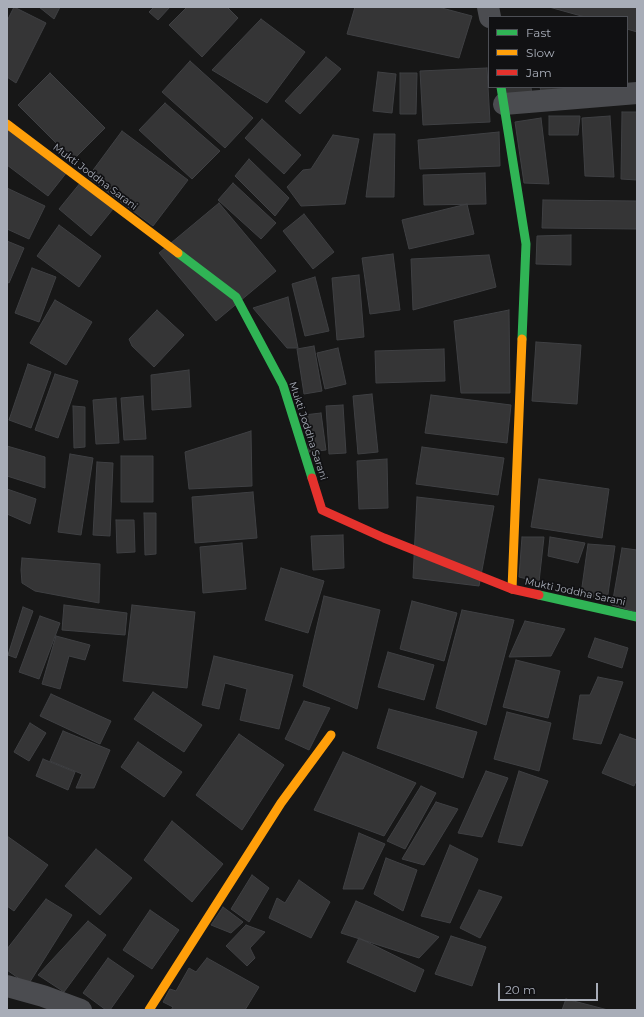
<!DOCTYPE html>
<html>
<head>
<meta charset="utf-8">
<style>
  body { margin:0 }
  #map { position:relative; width:644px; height:1017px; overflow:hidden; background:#171717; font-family:Montserrat,sans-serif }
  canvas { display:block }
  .frame { position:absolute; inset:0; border:8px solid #a8adb8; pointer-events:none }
  .legend { position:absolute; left:488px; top:16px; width:140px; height:72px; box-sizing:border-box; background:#111113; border:1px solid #4d4f55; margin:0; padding:5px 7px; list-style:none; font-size:12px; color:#a8adb8 }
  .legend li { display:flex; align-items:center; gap:8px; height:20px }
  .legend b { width:20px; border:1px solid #4d4f55 }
  .scale { position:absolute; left:498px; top:983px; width:100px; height:18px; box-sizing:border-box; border:2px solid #a8adb8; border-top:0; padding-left:5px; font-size:12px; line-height:14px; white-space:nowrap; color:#a8adb8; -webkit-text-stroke:3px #111113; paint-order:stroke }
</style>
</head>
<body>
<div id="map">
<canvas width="644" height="1017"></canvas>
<div class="frame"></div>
<ul class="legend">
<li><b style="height:5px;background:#30b455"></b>Fast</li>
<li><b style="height:5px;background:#ff9f0a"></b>Slow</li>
<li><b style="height:5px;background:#e5322d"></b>Jam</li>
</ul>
<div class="scale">20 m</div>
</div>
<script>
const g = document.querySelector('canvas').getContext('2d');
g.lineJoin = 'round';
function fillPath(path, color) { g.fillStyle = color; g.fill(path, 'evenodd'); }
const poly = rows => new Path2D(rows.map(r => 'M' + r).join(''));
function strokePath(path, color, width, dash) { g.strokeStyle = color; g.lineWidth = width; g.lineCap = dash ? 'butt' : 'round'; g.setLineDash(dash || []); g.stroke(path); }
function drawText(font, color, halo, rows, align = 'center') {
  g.font = font + ' Montserrat,sans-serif'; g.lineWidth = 3.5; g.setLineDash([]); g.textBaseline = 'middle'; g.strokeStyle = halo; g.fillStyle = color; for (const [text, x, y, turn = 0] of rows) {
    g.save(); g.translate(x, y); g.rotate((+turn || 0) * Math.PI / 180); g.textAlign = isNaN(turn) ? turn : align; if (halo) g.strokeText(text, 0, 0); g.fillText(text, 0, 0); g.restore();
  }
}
const building = poly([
  [14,7,46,23,16,83,7,77,7,21,14,7],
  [39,7,60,7,54,19,39,7],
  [154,7,170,7,158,20,149,12,154,7],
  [187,7,227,7,238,18,202,57,169,25,187,7],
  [355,7,438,7,472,16,459,58,347,34,355,7],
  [549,7,637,7,637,32,627,29,627,17,585,17,549,7],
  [261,19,305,52,267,103,212,70,261,19],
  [326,57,341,69,300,114,285,101,326,57],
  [190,61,253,118,225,148,162,92,190,61],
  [487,68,490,122,423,125,420,71,487,68],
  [378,72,396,74,392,113,373,111,378,72],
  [50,73,105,128,73,160,18,105,50,73],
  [400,73,417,73,416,114,400,114,400,73],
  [505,87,531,87,532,97,506,101,505,87],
  [540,87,578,87,541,91,540,87],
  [165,103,220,151,192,179,139,130,165,103],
  [622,112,637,112,637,180,621,179,622,112],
  [549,116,580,116,578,135,549,135,549,116],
  [610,116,614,177,585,176,582,118,610,116],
  [541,118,549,184,524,183,515,122,541,118],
  [262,119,301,155,284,174,245,138,262,119],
  [7,126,67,172,48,196,7,165,7,126],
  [122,131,188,180,153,226,88,177,122,131],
  [499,132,500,166,420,169,418,140,499,132],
  [374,134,395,134,394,197,366,197,374,134],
  [333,135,359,139,345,204,301,206,287,187,303,170,311,169,333,135],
  [249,159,289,198,275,216,235,176,249,159],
  [485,173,486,204,424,205,423,175,485,173],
  [81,182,113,209,91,236,59,209,81,182],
  [233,183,276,223,261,239,218,200,233,183],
  [7,188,45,206,29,239,7,229,7,188],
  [543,200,637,201,637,229,542,228,543,200],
  [219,203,276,271,216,321,159,253,219,203],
  [467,204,474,234,409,249,402,220,467,204],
  [304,214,334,252,313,269,283,231,304,214],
  [59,225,101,256,79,287,37,256,59,225],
  [571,235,571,265,536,264,537,236,571,235],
  [7,241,24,248,9,283,7,282,7,241],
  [393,254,400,310,370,314,362,258,393,254],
  [489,255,496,287,413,310,411,259,489,255],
  [32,268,56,277,39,322,15,313,32,268],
  [359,275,364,337,337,340,332,278,359,275],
  [315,277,329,331,305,336,292,284,315,277],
  [288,297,298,348,287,348,253,308,288,297],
  [55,300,92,322,66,365,30,343,55,300],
  [157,310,184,335,154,367,132,346,129,339,157,310],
  [509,310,510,393,461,393,454,321,509,310],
  [536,342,581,345,577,404,532,401,536,342],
  [314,346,322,391,304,394,297,349,314,346],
  [338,348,346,384,325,389,317,353,338,348],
  [444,349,445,381,376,383,375,351,444,349],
  [28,364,51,372,31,428,9,420,28,364],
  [189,370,191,407,152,410,151,375,189,370],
  [55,374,78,381,58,438,35,430,55,374],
  [372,394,378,452,358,454,353,396,372,394],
  [431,395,511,405,507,443,425,433,431,395],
  [143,396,146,439,124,440,121,398,143,396],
  [116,398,119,443,96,444,93,400,116,398],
  [343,405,346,453,329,454,326,406,343,405],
  [73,406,85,407,85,447,74,448,73,406],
  [321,413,326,450,309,452,304,415,321,413],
  [251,431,252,486,189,489,185,452,251,431],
  [7,446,45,457,45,488,7,476,7,446],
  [422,447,504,458,498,495,416,484,422,447],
  [70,454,93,458,81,535,58,532,70,454],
  [121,456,153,456,153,502,121,502,121,456],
  [387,459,388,508,359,509,357,461,387,459],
  [97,462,113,463,110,536,93,535,97,462],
  [539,479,609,489,602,538,531,527,539,479],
  [7,489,36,499,30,524,7,514,7,489],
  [253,492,257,538,195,543,192,497,253,492],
  [417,497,494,506,479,586,413,578,417,497],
  [144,513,156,513,156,554,145,555,144,513],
  [116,520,134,520,135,552,117,553,116,520],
  [343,535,344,568,313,570,311,536,343,535],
  [522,537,544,537,539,582,519,577,522,537],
  [550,537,585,543,578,563,548,556,550,537],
  [242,543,246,589,203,593,200,547,242,543],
  [588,544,615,546,607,601,581,594,588,544],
  [622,548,637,550,637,612,612,605,622,548],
  [22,558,100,564,99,603,35,591,22,583,21,570,22,558],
  [281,568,324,581,308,633,265,620,281,568],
  [324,596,380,610,357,709,303,686,324,596],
  [412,601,457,613,444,661,400,649,412,601],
  [64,605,127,613,125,635,62,630,64,605],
  [132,605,195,612,187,688,123,681,132,605],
  [23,607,33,611,16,658,8,655,23,607],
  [462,610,514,620,486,725,436,708,462,610],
  [40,616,60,623,39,679,19,672,40,616],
  [525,621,565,629,551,656,509,657,525,621],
  [56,636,90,645,85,660,69,656,60,689,42,684,56,636],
  [595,638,628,648,622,668,588,657,595,638],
  [388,652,434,665,424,700,378,687,388,652],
  [214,656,293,675,279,729,240,720,247,689,225,683,219,709,202,705,214,656],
  [516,660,560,671,548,718,503,707,516,660],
  [598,677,623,682,601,744,573,739,580,695,590,695,598,677],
  [153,692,202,725,184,752,134,719,153,692],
  [51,694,111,721,100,744,40,716,51,694],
  [304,701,330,708,309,750,285,739,304,701],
  [389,709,477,732,463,778,377,748,389,709],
  [507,712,551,723,539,771,494,759,507,712],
  [30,723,46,733,29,761,14,752,30,723],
  [63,731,110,750,94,788,76,788,82,774,50,761,63,731],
  [239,734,284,765,242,830,196,795,239,734],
  [620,734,637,740,637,779,634,786,602,773,620,734],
  [138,742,182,772,164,797,121,767,138,742],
  [343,752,416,783,384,836,314,810,343,752],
  [43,759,75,772,68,790,36,776,43,759],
  [486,771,508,778,482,837,458,833,486,771],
  [519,771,548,781,522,846,498,842,519,771],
  [421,786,436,793,405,849,387,841,421,786],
  [436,802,458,809,424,865,402,859,436,802],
  [172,821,223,864,192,902,144,860,172,821],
  [359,833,385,844,363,889,343,889,359,833],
  [7,836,48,865,14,911,7,906,7,836],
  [450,845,478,859,450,923,421,916,450,845],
  [96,849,132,878,100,915,65,886,96,849],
  [386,858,417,870,403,911,374,894,386,858],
  [252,875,269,888,249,922,231,909,252,875],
  [299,880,330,902,311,938,269,918,277,898,285,903,299,880],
  [479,890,502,897,480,938,460,928,479,890],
  [46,899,72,915,28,985,7,970,7,949,46,899],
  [356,901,439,937,419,958,341,933,356,901],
  [223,907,243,922,231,933,211,925,223,907],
  [150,910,179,930,152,969,123,950,150,910],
  [88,921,106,935,64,992,38,975,88,921],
  [246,925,265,932,250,948,255,958,247,966,226,946,246,925],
  [451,936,486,947,472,986,435,974,451,936],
  [359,938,424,970,415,992,347,962,359,938],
  [108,958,134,976,110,1010,106,1010,83,993,108,958],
  [207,958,259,987,245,1010,171,1010,173,1007,163,1002,170,989,176,991,189,968,196,972,207,958],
  [566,999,608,1010,562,1010,566,999]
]);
fillPath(building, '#353536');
strokePath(building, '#3f4043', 1);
strokePath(poly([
  [488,7,490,17],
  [504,104,637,93],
  [7,986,43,996,81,1010]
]), '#4b4c50', 22);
strokePath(poly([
  [501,87,526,244,522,339],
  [178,253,236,297,283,385,312,478],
  [539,595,637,617]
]), '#30b455', 9);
strokePath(poly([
  [7,124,178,253],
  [512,589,522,339],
  [149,1010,281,803,331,735]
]), '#ff9f0a', 9);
strokePath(poly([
  [312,478,322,510,384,538,512,589,539,595]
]), '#e5322d', 9);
drawText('10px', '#a8adb8', '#111113', [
  ["Mukti Joddha Sarani",95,177,37],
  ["Mukti Joddha Sarani",308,431,72],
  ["Mukti Joddha Sarani",575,592,12]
]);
</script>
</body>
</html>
